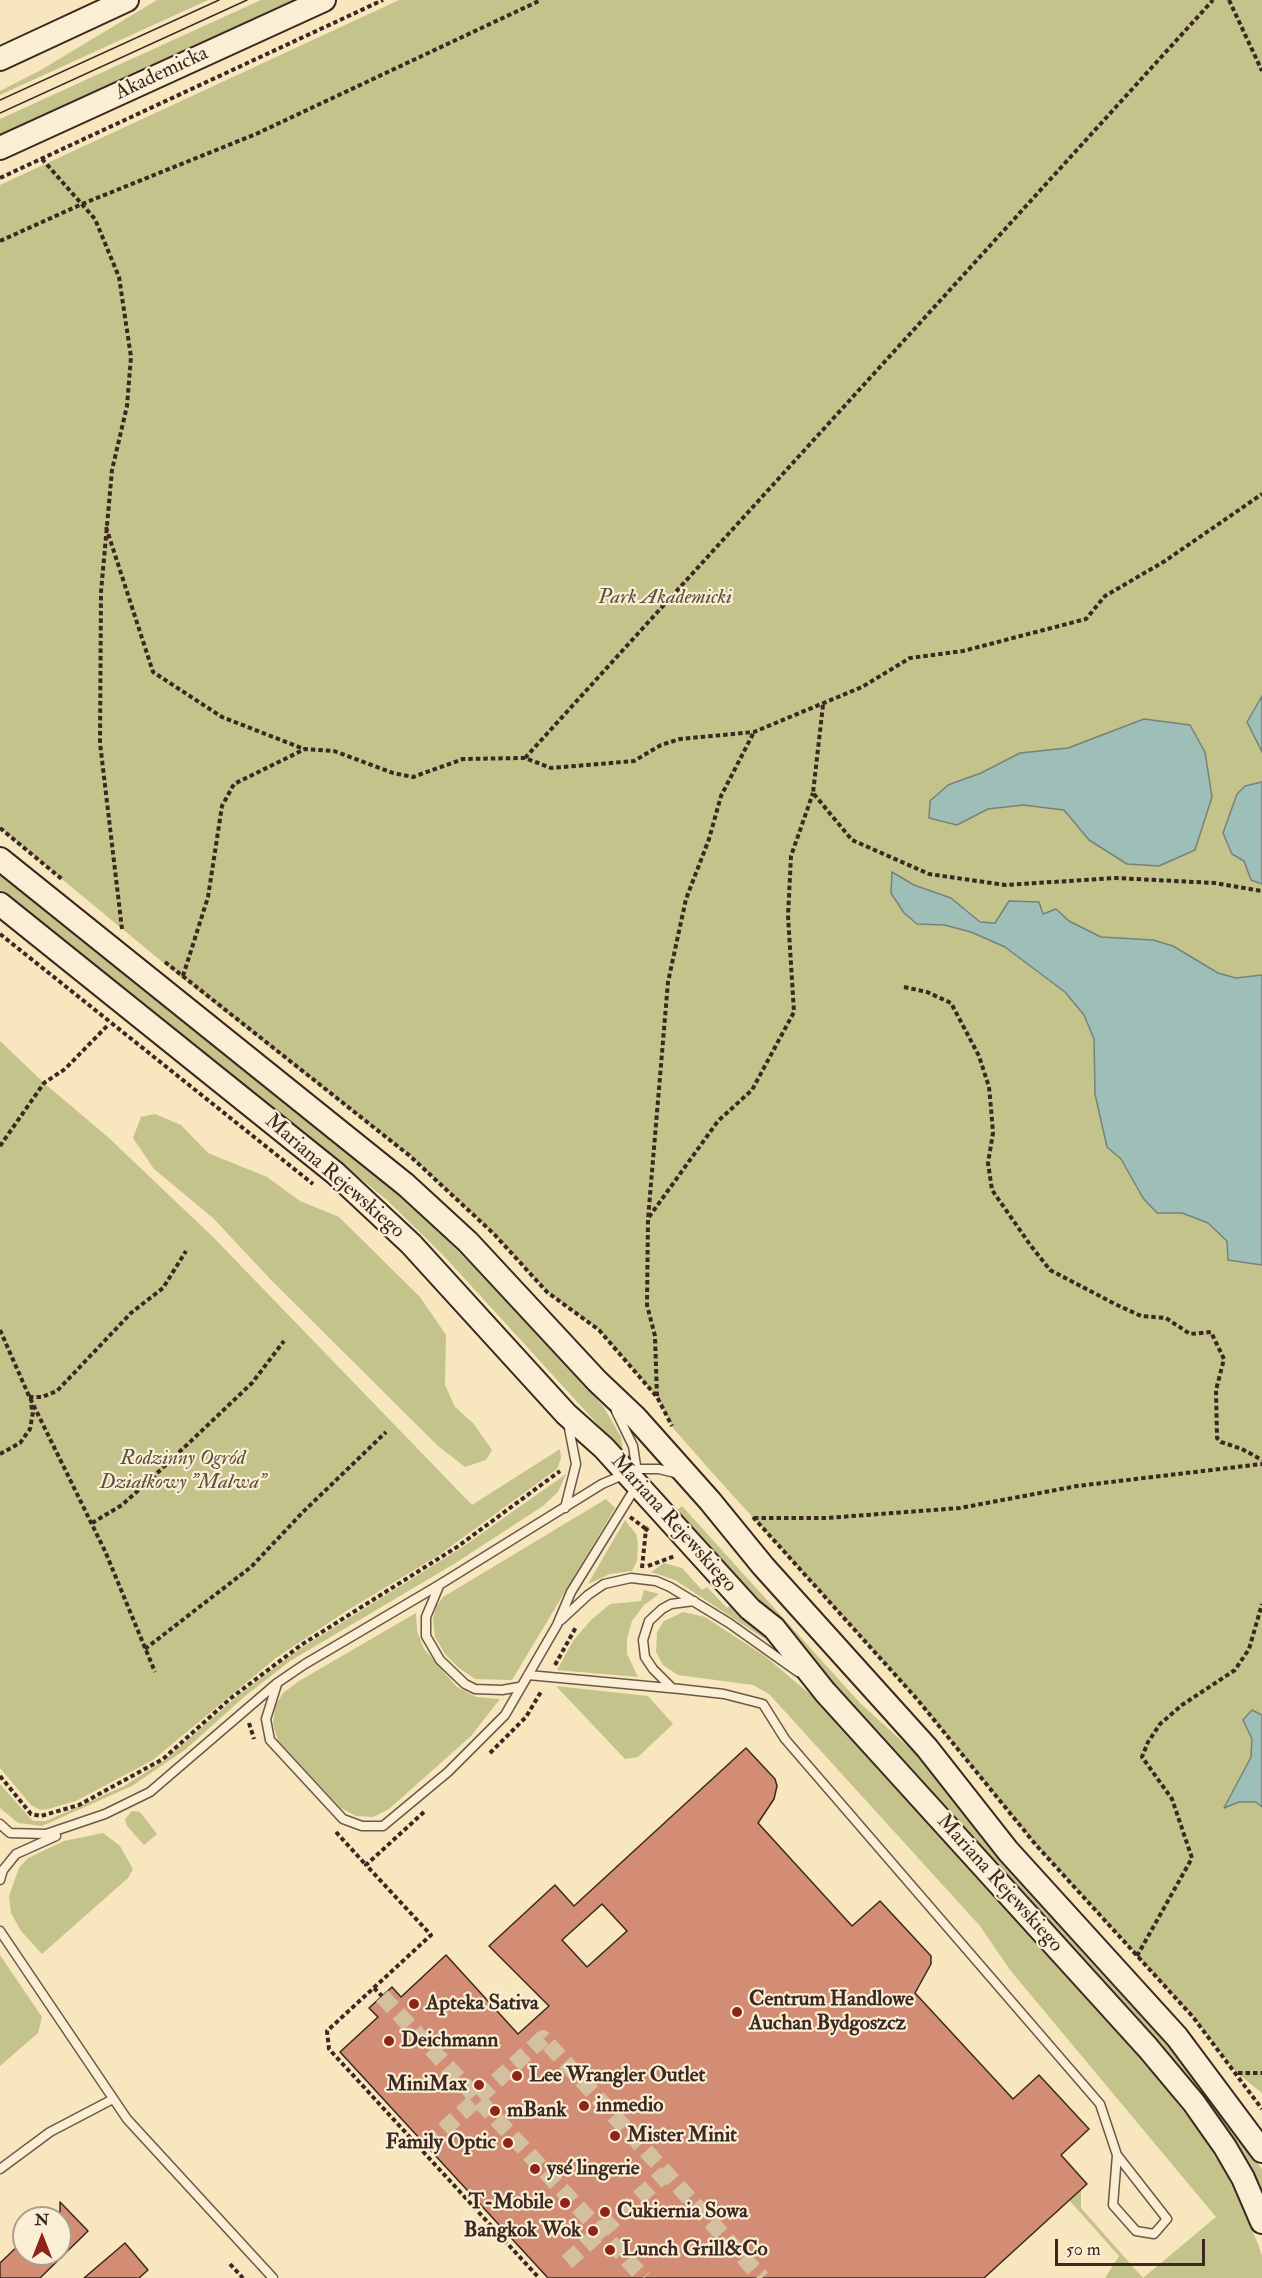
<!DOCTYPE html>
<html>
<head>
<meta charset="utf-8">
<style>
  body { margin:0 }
  #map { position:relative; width:1262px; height:2278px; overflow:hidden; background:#f7e6be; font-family:"IM FELL Double Pica",serif }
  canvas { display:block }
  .north { position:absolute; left:12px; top:2206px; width:60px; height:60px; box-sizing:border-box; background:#faefd5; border:2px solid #ae9f8d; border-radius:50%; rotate:0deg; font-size:16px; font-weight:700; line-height:24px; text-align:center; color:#3c2820 }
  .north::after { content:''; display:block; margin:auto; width:21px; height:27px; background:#8f2418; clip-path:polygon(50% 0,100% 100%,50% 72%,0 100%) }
  .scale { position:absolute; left:1055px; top:2239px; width:150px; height:27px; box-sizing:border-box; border:3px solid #3c2820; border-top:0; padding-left:8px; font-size:18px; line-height:21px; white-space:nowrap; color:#3c2820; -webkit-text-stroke:4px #faefd5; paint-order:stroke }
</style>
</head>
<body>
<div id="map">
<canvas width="1262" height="2278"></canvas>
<div class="north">N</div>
<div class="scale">50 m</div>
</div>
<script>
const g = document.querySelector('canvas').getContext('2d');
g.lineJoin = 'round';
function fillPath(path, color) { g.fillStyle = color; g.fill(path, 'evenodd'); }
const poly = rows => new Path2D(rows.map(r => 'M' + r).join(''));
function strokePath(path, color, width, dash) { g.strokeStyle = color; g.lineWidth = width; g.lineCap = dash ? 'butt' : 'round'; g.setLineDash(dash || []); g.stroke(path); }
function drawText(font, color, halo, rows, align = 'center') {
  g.font = font + ' "IM FELL Double Pica",serif'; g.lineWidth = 4.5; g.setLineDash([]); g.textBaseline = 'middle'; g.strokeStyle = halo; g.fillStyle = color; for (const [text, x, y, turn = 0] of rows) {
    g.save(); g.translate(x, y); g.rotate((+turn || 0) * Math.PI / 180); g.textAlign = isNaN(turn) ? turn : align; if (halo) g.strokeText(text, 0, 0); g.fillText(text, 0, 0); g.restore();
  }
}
fillPath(poly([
  [157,0,208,0,0,95,0,91,41,70],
  [261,0,299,0,0,137,0,119],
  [399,0,1262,0,1262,2093,1237,2073,1193,2017,1036,1845,917,1699,709,1469,673,1428,657,1397,599,1330,547,1292,494,1234,410,1156,183,979,0,828,0,185],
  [0,873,405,1199,496,1288,603,1406,621,1437,623,1452,443,1255,387,1200,0,890],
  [0,1041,44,1083,109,1138,214,1238,472,1505,560,1449,561,1458,557,1469,439,1555,348,1610,276,1658,153,1760,76,1801,48,1809,40,1810,31,1805,0,1768],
  [155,1114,181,1125,208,1153,267,1177,300,1201,339,1217,420,1297,446,1335,445,1385,455,1407,473,1423,492,1450,486,1460,465,1467,438,1446,273,1282,213,1218,154,1169,133,1138,141,1117],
  [566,1474,558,1492,543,1506,454,1564,290,1661,244,1697,186,1749,132,1786,42,1826,18,1823,0,1808,0,1784,33,1821,46,1821,124,1786,165,1760,236,1697,298,1650,461,1548],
  [606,1499,615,1508,512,1680,475,1679,459,1668,445,1654,435,1637,433,1619,436,1607,443,1597],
  [682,1506,860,1703,916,1754,1008,1868,1181,2060,1262,2169,1262,2193,1207,2104,1181,2070,676,1511],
  [625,1520,636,1534,638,1543,637,1561,632,1571,610,1574,588,1584],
  [664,1563,682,1568,702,1590,707,1587,727,1608,732,1605,760,1627,777,1647,675,1580,651,1572],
  [644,1590,659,1594,644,1605,632,1621,627,1639,627,1654,638,1677,557,1670,573,1641,591,1620,610,1604,641,1601],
  [683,1612,705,1617,766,1657,817,1700,1153,2072,1201,2134,1227,2175,1258,2244,1262,2256,1262,2278,1105,2278,1119,2256,1069,2200,1081,2189,1081,2208,1143,2278,1216,2217,1010,1970,980,1926,769,1694,753,1685,678,1675,663,1665,656,1652,657,1632,664,1621],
  [416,1613,417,1631,424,1649,457,1687,476,1697,500,1699,471,1736,389,1809,373,1817,356,1816,341,1808,278,1741,273,1724,275,1706,283,1693,299,1681],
  [556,1686,648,1696,673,1724,638,1757,625,1759],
  [132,1811,140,1812,157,1834,144,1845,127,1826,125,1819],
  [103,1833,120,1846,133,1869,128,1878,42,1954,21,1931,11,1913,9,1896,19,1868,28,1858,64,1841],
  [0,1955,42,2017,38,2033,0,2066]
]), '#c4c38c');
const water = poly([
  [1262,696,1262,752,1247,722,1262,696],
  [1144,719,1190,725,1205,752,1212,797,1195,850,1159,866,1127,864,1089,840,1064,810,1023,805,988,809,957,825,929,818,930,801,948,785,981,773,1020,753,1068,748,1144,719],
  [1262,782,1262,884,1251,880,1244,861,1232,854,1223,833,1237,794,1245,786,1262,782],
  [892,872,914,885,951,898,980,922,995,923,1009,901,1039,902,1043,914,1056,909,1069,921,1101,937,1153,940,1173,946,1218,973,1236,978,1262,975,1262,1265,1228,1260,1227,1241,1208,1223,1182,1213,1157,1213,1143,1198,1121,1159,1107,1147,1095,1094,1094,1039,1084,1015,1065,992,1005,947,971,932,944,925,917,924,904,913,891,893,892,872],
  [1252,1710,1262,1715,1262,1807,1256,1802,1239,1802,1224,1808,1251,1757,1252,1739,1243,1720,1252,1710]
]);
fillPath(water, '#9ebeb8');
strokePath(water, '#77827b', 1.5);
const building = poly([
  [746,1748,775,1779,777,1786,774,1799,758,1823,852,1926,880,1901,931,1956,931,1964,915,1993,1013,2099,1039,2075,1089,2129,1061,2155,1087,2184,984,2278,548,2278,340,2052,378,2017,369,2008,392,1987,401,1997,446,1955,518,2034,549,2006,489,1946,555,1885,574,1906,746,1748],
  [602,1904,627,1931,587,1967,562,1940,602,1904],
  [60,2202,88,2231,40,2278,0,2278,0,2263,24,2240,24,2254,60,2254,60,2202],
  [125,2243,148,2270,139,2278,84,2278,125,2243]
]);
fillPath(building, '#d48d75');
strokePath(building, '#3c2820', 1.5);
strokePath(poly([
  [382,1996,644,2278],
  [426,2146,543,2038,762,2278],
  [567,2262,666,2173]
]), '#d2c09e', 16, [16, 8]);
const lane = poly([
  [616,1411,633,1446,637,1472],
  [565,1508,576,1464,568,1423],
  [439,1586,426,1617,426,1636,440,1660,465,1684,475,1689,502,1690,519,1687],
  [561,1620,588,1595,604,1584,631,1578,656,1581,670,1587,729,1623,798,1672],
  [528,1675,680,1689,724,1694,763,1704,785,1739,1100,2104,1117,2155,1167,2219,1154,2234,1136,2231,1113,2205,1117,2155],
  [277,1684,266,1719,270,1740,343,1819,362,1826,383,1826,448,1772,505,1715,557,1625,571,1592,637,1485],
  [672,1688,653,1669,645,1657,643,1640,649,1621,662,1609,671,1604,694,1601],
  [0,1824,10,1833,46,1834,105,1814,150,1792,277,1683,305,1664,439,1585,602,1484,637,1469,659,1469,679,1474],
  [0,1880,3,1870,16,1854,56,1836],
  [0,1931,127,2119,273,2278],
  [0,2169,50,2132,113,2099]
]);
const secondary = poly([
  [0,59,127,0],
  [0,148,324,0],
  [0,859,406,1185,468,1242,597,1381,636,1418,710,1501,763,1566,927,1748,1008,1851,1177,2037,1262,2151],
  [0,904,335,1173,411,1244,566,1414,604,1448,750,1609,774,1628,825,1692,1148,2048,1194,2103,1225,2147,1243,2178,1262,2222]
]);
strokePath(lane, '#6b5848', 11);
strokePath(secondary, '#3c2820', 26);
strokePath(poly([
  [1229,0,1262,71],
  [42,159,95,219,119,277,131,357,127,406,112,470,101,592,100,743,122,929],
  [0,178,383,0],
  [0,241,82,204,256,134,541,0],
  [106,527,153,672,222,717,304,749],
  [823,705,813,793,852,840,929,874,1005,885,1116,878,1215,883,1262,891],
  [525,758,1213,0],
  [0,828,63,880],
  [0,934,313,1184],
  [165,962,410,1156,494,1234,547,1292,599,1330,657,1397,672,1426],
  [183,976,208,897,222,806,234,784,305,749,334,751,393,773,413,777,463,759,525,758,551,768,634,761,661,745,680,739,754,732,862,687,910,658,963,651,1086,619,1105,596,1165,561,1262,494],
  [904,987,927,992,951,1003,979,1056,989,1087,991,1108,993,1133,988,1163,992,1190,1031,1246,1050,1270,1117,1305,1141,1316,1166,1318,1190,1334,1211,1332,1224,1359,1216,1390,1217,1438,1221,1442,1242,1449,1262,1460],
  [0,1146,44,1083,65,1069,109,1024],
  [649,1217,718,1121,752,1090,794,1012,788,916,791,856,813,793],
  [0,1330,29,1396,105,1551,155,1672],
  [657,1396,655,1336,647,1305,648,1219,668,982,686,899,709,839,721,796,754,732],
  [29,1397,42,1397,57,1391,131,1313,163,1288,186,1251],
  [0,1454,20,1443,30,1429,33,1412,31,1405],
  [630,1517,646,1529,648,1527],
  [753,1517,917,1699,1036,1845,1193,2017,1262,2109],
  [754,1518,826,1518,960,1508,1077,1486,1262,1464],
  [92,1523,122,1505,152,1478,252,1383,284,1341],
  [648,1566,675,1556],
  [642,1568,646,1529,649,1532],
  [145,1649,251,1567,303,1512,386,1432],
  [555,1665,576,1627],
  [249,1723,254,1739],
  [490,1753,526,1717,542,1690],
  [0,1776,31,1814,41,1816,79,1805,163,1759,231,1698,301,1645,457,1547,560,1471],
  [424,1812,366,1865,431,1935,327,2031,329,2049,539,2278],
  [336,1832,366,1865],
  [1137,1956,1192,1858,1172,1799,1142,1757,1148,1742,1160,1724,1182,1705,1235,1670,1249,1649,1262,1604],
  [374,1988,382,1996],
  [1238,2073,1262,2073],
  [230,2264,243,2278]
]), '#3c2820', 4, [4.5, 3]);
strokePath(lane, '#faefd5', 8);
strokePath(secondary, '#faefd5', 22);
strokePath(poly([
  [0,100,219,0],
  [0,113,247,0]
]), '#3c2820', 1.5);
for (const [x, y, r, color] of [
  [414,2004,6,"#8f2418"],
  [737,2012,6,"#8f2418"],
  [389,2041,6,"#8f2418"],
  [517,2076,6,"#8f2418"],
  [479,2085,6,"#8f2418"],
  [584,2106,6,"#8f2418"],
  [495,2111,6,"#8f2418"],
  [615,2136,6,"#8f2418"],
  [508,2143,6,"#8f2418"],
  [535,2169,6,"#8f2418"],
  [565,2203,6,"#8f2418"],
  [605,2212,6,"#8f2418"],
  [593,2231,6,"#8f2418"],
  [610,2250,6,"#8f2418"]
]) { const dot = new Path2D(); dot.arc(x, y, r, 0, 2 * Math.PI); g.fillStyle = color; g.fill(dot); strokePath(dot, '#faefd5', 2); }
drawText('21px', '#3c2820', '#faefd5', [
  ["Akademicka",162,74,-25],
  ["Mariana Rejewskiego",334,1177,41],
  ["Mariana Rejewskiego",673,1524,48],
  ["Mariana Rejewskiego",999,1884,48]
]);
drawText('italic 21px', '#5e4f3b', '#faefd5', [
  ["Park Akademicki",665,598],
  ["Rodzinny Ogród",183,1459],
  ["Działkowy \"Malwa\"",183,1483]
]);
drawText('bold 21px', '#3c2820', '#faefd5', [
  ["Centrum Handlowe",749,2000],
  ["Auchan Bydgoszcz",749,2024],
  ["Apteka Sativa",426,2004],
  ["Deichmann",401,2041],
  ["Lee Wrangler Outlet",529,2076],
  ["MiniMax",467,2085,"right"],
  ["inmedio",596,2106],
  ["mBank",507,2111],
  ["Mister Minit",627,2136],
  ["Family Optic",496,2143,"right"],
  ["ysé lingerie",547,2169],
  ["T-Mobile",553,2203,"right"],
  ["Cukiernia Sowa",617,2212],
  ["Bangkok Wok",581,2231,"right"],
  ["Lunch Grill&Co",622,2250]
], 'left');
</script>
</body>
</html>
